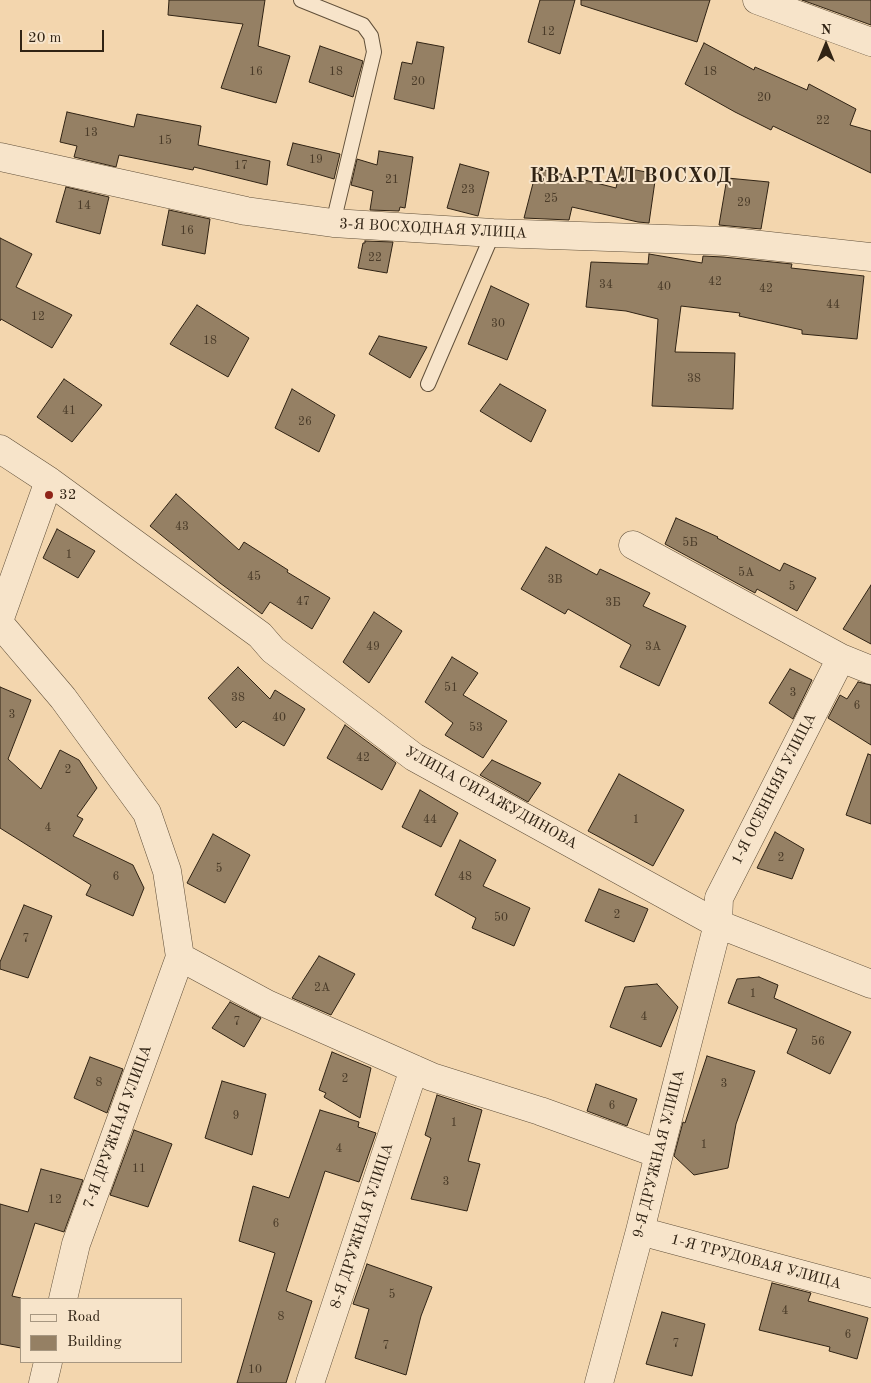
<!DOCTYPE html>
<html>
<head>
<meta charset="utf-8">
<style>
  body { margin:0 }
  #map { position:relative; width:871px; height:1383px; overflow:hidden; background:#f3d6ae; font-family:"Old Standard TT",serif }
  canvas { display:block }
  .legend { position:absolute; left:20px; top:1298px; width:162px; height:65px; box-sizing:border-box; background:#f7e4ca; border:1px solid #a79781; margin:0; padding:6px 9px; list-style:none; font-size:15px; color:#302314 }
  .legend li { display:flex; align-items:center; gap:10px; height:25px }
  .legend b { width:25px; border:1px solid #a79781 }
  .north { position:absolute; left:801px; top:20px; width:50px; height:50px; -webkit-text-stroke:4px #f7e4ca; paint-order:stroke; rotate:0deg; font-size:14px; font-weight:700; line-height:20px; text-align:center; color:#302314 }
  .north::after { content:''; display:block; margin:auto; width:18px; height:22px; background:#302314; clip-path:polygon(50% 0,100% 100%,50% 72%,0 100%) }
  .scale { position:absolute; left:20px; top:30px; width:84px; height:22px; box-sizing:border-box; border:2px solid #302314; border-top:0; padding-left:6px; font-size:15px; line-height:18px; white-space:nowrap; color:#302314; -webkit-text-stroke:4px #f7e4ca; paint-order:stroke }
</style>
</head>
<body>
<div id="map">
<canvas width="871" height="1383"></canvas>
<ul class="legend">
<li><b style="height:6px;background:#f7e4ca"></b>Road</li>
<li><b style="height:14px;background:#958064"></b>Building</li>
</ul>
<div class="north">N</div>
<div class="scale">20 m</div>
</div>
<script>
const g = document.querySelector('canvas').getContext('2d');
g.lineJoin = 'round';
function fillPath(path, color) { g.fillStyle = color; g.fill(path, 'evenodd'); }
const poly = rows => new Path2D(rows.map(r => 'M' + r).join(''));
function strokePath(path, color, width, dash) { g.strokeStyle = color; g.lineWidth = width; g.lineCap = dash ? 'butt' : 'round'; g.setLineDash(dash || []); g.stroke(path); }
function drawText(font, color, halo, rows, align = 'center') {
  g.font = font + ' "Old Standard TT",serif'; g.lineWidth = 4; g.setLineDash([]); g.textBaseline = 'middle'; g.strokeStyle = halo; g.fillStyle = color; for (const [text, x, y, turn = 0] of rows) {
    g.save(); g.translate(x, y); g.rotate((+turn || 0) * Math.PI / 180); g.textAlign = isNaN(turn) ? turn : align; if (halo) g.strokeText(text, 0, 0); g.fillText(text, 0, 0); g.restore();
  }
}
const building = poly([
  [169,0,265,0,258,46,290,56,276,103,221,88,243,24,168,15,169,0],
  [540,0,575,0,560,54,528,42,540,0],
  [581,0,710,0,697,42,581,5,581,0],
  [802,0,871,0,871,25,802,0],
  [417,42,444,47,434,109,394,99,402,62,412,64,417,42],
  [704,43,754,70,755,67,807,90,809,84,856,109,850,125,871,131,871,173,773,126,771,130,735,112,685,84,704,43],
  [320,46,363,61,353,97,309,82,320,46],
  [67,112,134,127,137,114,201,126,198,145,270,161,267,185,194,167,193,170,119,155,116,167,74,157,77,146,60,142,67,112],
  [293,143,340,154,334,179,287,165,293,143],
  [379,151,413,157,405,208,400,207,399,211,370,210,373,191,351,185,357,159,377,165,379,151],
  [460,164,489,172,478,216,447,208,460,164],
  [621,167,656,174,649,223,638,222,572,207,569,220,524,218,537,168,616,188,621,167],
  [727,178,769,182,761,229,719,225,727,178],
  [66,187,109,197,100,234,56,222,66,187],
  [169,210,210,219,205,254,162,245,169,210],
  [0,238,32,254,16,287,72,315,52,348,1,319,0,321,0,238],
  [365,241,393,242,387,273,358,268,363,243,365,243,365,241],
  [649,254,702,263,703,256,723,257,792,264,791,268,864,276,857,339,802,334,802,330,739,316,740,313,681,306,675,352,735,353,733,409,652,406,658,319,626,311,586,307,591,262,648,264,649,254],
  [491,286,529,304,507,360,468,344,491,286],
  [197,305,249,338,228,377,170,344,197,305],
  [379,336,427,347,410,378,369,354,379,336],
  [64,379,102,405,72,442,37,417,64,379],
  [500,384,546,410,531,442,480,411,500,384],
  [292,389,335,415,319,452,275,428,292,389],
  [176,494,239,550,244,542,288,570,287,572,330,598,312,629,270,602,262,614,220,583,150,526,176,494],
  [676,518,718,537,717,538,780,571,784,563,816,578,797,611,757,589,755,593,665,544,676,518],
  [57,529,95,551,78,578,43,558,57,529],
  [546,547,597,575,600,569,650,593,643,606,686,626,659,686,620,667,631,645,568,609,565,614,521,589,546,547],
  [871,585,871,644,843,629,871,585],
  [374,612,402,631,369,683,343,662,374,612],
  [452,657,478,673,463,695,507,721,483,758,445,735,453,723,425,702,452,657],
  [238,667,270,699,275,690,305,709,284,746,243,721,236,728,208,698,238,667],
  [790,669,812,680,793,719,769,703,790,669],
  [858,682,871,685,871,745,828,718,840,695,847,699,858,682],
  [0,687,31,700,8,759,41,789,60,750,79,760,97,788,77,816,83,819,73,836,133,865,144,888,133,916,86,895,91,885,0,828,0,687],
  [345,725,396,763,382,790,327,758,345,725],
  [868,754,871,755,871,824,846,815,868,754],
  [492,760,541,783,528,802,480,775,492,760],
  [619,774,684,810,653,866,588,831,619,774],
  [420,790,458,813,441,847,402,827,420,790],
  [775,832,804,849,792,879,757,868,775,832],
  [213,834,250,855,225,903,187,883,213,834],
  [460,840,496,860,483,886,530,908,514,946,472,928,476,918,435,895,460,840],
  [599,889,648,909,634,942,585,921,599,889],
  [24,905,52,916,28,978,0,969,0,962,24,905],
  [319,956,355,974,331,1015,292,998,319,956],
  [759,977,778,985,774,998,851,1032,830,1074,787,1053,797,1029,728,1003,737,979,759,977],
  [657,984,678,1007,661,1047,610,1027,625,987,657,984],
  [230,1002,261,1018,244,1047,212,1028,230,1002],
  [332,1052,371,1068,360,1118,324,1097,326,1093,319,1090,332,1052],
  [707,1056,755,1071,736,1124,728,1168,694,1175,674,1156,683,1122,685,1123,707,1056],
  [90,1057,123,1069,107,1113,74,1098,90,1057],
  [222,1081,266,1094,252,1155,205,1138,222,1081],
  [596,1084,637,1099,627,1126,587,1111,596,1084],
  [437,1095,482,1110,468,1161,480,1164,467,1211,411,1199,431,1138,425,1135,437,1095],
  [320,1110,359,1122,358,1127,376,1133,359,1182,325,1171,286,1291,312,1301,286,1383,237,1383,275,1253,239,1241,253,1186,289,1198,320,1110],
  [134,1130,172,1144,148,1207,110,1195,134,1130],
  [41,1169,83,1180,64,1232,35,1223,12,1296,21,1298,21,1348,0,1344,0,1204,28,1212,41,1169],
  [367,1264,432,1287,421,1316,406,1375,355,1358,369,1309,353,1304,367,1264],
  [772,1283,811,1293,808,1301,868,1318,857,1359,829,1351,830,1347,759,1330,772,1283],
  [662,1312,705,1324,692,1376,646,1364,662,1312]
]);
fillPath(building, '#958064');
strokePath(building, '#302314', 1);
const service = poly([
  [301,0,363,25,371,36,374,52,333,223],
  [428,384,493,233]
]);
const minor = poly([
  [757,0,871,42],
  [0,157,246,211,333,223,493,233,724,241,871,257],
  [0,449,49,481,260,635,273,650,414,757,718,924,871,984],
  [633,545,841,658,871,670],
  [0,618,49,481],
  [0,624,63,698,147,813,167,871,180,957,267,1004,432,1077,540,1111,659,1154],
  [640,1231,871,1293],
  [63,1299,76,1244,180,957],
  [43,1383,48,1362],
  [310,1383,414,1069],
  [599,1383,640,1231,659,1154,718,924,719,898,841,658]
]);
strokePath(service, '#61503a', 16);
strokePath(minor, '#61503a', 29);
strokePath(service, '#f7e4ca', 14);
strokePath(minor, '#f7e4ca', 28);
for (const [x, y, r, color] of [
  [49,495,5,"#8f2418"]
]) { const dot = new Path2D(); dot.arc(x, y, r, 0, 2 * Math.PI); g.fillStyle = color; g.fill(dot); strokePath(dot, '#f7e4ca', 2); }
drawText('12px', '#493a28', null, [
  ["12",548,32],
  ["16",256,72],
  ["18",336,72],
  ["18",710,72],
  ["20",418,82],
  ["20",764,98],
  ["22",823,121],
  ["13",91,133],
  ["15",165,141],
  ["19",316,160],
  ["17",241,166],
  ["21",392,180],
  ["23",468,190],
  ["25",551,199],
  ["29",744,203],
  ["14",84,206],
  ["16",187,231],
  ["22",375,258],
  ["42",715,282],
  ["34",606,285],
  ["40",664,287],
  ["42",766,289],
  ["44",833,305],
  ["12",38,317],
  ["30",498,324],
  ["18",210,341],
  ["38",694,379],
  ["41",69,411],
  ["26",305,422],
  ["43",182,527],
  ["5Б",690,543],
  ["1",69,555],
  ["5А",746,573],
  ["45",254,577],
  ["3В",555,580],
  ["5",792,587],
  ["47",303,602],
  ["3Б",613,603],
  ["49",373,647],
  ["3А",653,647],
  ["51",451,688],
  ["3",793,693],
  ["38",238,698],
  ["6",857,706],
  ["3",12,715],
  ["40",279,718],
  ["53",476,728],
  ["42",363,758],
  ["2",68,770],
  ["44",430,820],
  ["1",636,820],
  ["4",48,828],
  ["2",781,858],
  ["5",219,869],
  ["6",116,877],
  ["48",465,877],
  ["2",617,915],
  ["50",501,918],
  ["7",26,939],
  ["2А",322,988],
  ["1",753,994],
  ["4",644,1017],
  ["7",237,1022],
  ["56",818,1042],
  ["2",345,1079],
  ["8",99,1083],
  ["3",724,1084],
  ["6",612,1106],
  ["9",236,1116],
  ["1",454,1123],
  ["1",704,1145],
  ["4",339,1149],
  ["11",139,1169],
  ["3",446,1182],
  ["12",55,1200],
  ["6",276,1224],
  ["5",392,1295],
  ["4",785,1311],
  ["8",281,1317],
  ["6",848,1335],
  ["7",676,1344],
  ["7",386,1346],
  ["10",255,1370]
]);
drawText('15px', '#302314', '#f7e4ca', [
  ["3-Я ВОСХОДНАЯ УЛИЦА",433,229,3],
  ["1-Я ОСЕННЯЯ УЛИЦА",774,789,-63],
  ["УЛИЦА СИРАЖУДИНОВА",491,798,29],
  ["7-Я ДРУЖНАЯ УЛИЦА",118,1127,-70],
  ["9-Я ДРУЖНАЯ УЛИЦА",659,1154,-76],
  ["8-Я ДРУЖНАЯ УЛИЦА",362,1226,-72],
  ["1-Я ТРУДОВАЯ УЛИЦА",756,1262,15]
]);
drawText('15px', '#302314', '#f7e4ca', [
  ["32",59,495]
], 'left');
g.letterSpacing = '1px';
drawText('bold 20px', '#302314', '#f7e4ca', [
  ["КВАРТАЛ ВОСХОД",631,177]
]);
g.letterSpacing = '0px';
</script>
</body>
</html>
